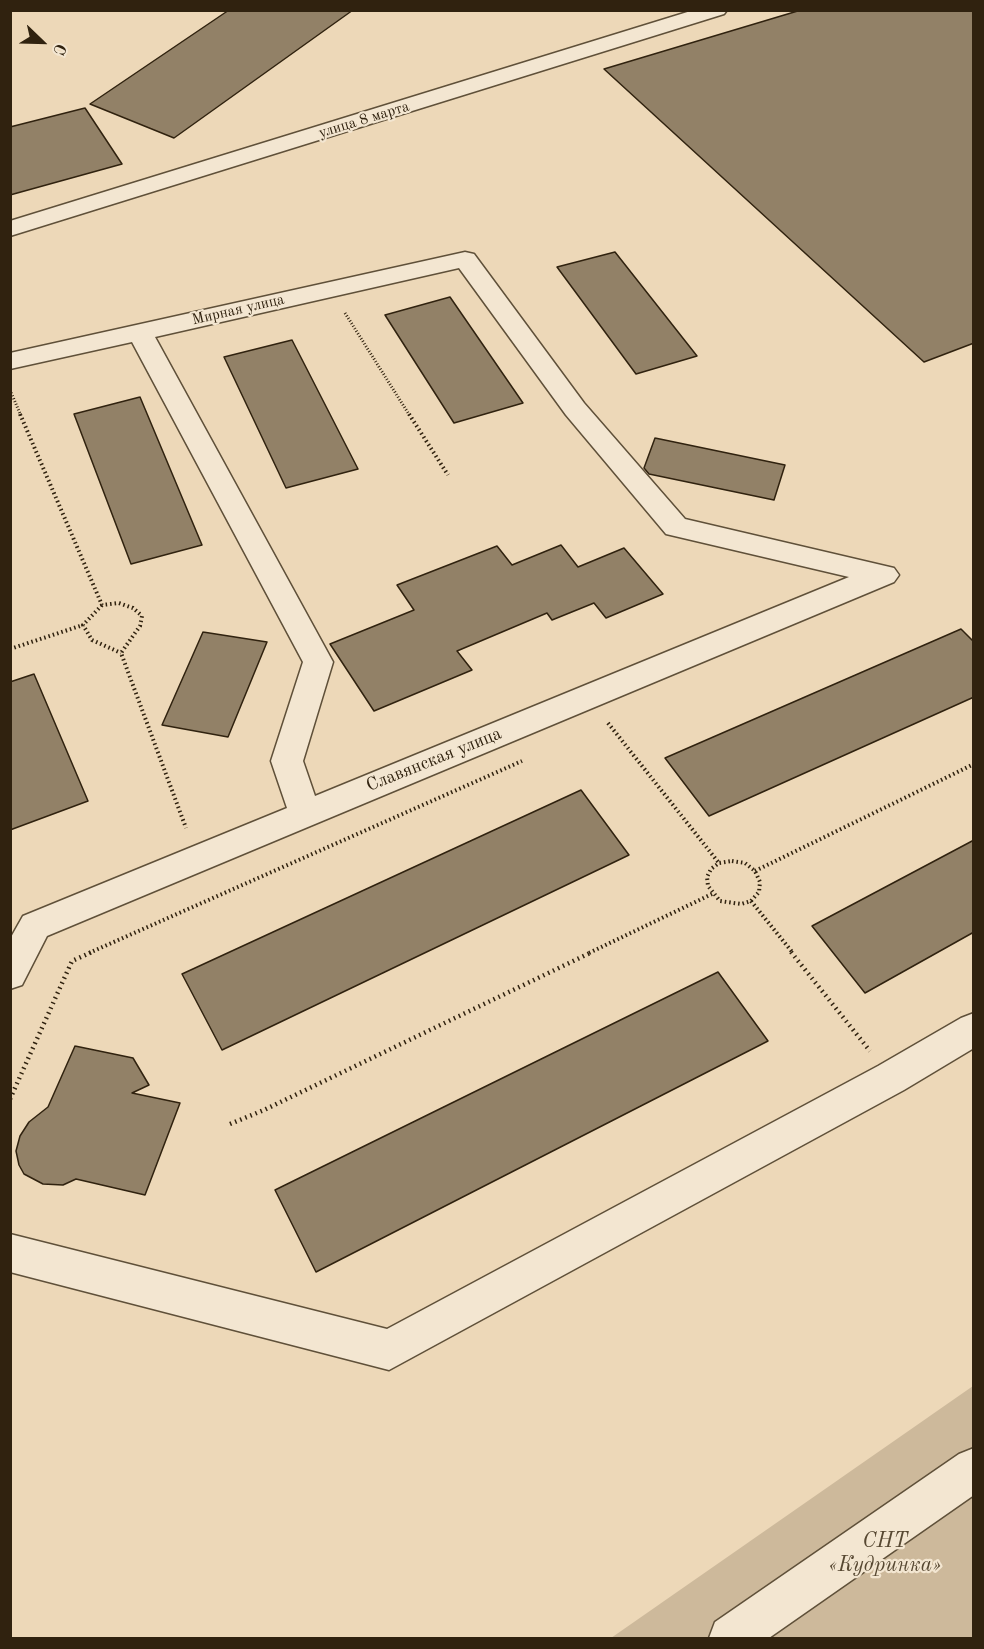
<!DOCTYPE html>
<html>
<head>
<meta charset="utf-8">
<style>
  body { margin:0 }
  #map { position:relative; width:984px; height:1649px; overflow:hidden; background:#edd8b8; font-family:"Old Standard TT",serif }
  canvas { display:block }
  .frame { position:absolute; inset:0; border:12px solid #30220f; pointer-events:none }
  .north { position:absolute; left:12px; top:12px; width:60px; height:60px; -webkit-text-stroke:4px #f3e6d1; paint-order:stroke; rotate:113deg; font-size:16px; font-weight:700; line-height:24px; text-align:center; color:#30220f }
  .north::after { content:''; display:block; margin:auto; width:21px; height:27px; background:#30220f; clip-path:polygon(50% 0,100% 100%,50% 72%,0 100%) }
</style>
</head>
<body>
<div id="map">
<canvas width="984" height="1649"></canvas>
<div class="frame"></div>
<div class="north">С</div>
</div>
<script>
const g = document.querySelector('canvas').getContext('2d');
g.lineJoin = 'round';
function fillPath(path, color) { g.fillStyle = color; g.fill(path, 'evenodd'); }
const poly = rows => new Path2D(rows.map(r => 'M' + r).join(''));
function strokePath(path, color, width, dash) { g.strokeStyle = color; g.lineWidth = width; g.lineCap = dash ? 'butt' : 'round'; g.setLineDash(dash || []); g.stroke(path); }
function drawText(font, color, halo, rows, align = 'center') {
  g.font = font + ' "Old Standard TT",serif'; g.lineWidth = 4.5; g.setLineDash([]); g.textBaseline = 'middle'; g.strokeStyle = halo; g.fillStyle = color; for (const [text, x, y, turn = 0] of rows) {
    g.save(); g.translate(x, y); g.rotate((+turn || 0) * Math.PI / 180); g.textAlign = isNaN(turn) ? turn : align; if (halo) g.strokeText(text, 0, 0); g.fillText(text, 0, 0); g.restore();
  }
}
fillPath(poly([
  [973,1386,973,1638,611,1638]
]), '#cdb99b');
const building = poly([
  [229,10,353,10,174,138,90,104,229,10],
  [801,10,974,10,974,343,924,362,604,69,801,10],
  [85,108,122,164,10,195,10,127,85,108],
  [615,252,697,356,636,374,557,267,615,252],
  [450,297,523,403,454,423,385,315,450,297],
  [292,340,358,469,286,488,224,357,292,340],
  [140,397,202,545,131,564,74,414,140,397],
  [655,438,785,465,774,500,649,474,644,468,655,438],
  [561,545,578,567,624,548,663,594,606,618,594,603,552,620,547,613,457,651,472,670,374,711,330,644,414,610,397,585,497,546,512,565,561,545],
  [961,629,974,642,974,697,709,816,665,758,961,629],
  [203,632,267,642,228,737,162,725,203,632],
  [34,674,88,801,10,830,10,682,34,674],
  [581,790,629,855,222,1050,182,974,581,790],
  [974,840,974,932,865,993,812,926,974,840],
  [718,972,768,1041,316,1272,275,1190,718,972],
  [75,1046,133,1058,149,1085,132,1093,180,1103,145,1195,76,1179,63,1185,43,1184,24,1174,19,1165,16,1151,20,1136,29,1122,48,1107,75,1046]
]);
fillPath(building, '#928167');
strokePath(building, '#30220f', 1.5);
const minor = poly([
  [694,10,727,10,724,14,10,236,10,221,694,10],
  [465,252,474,254,584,403,685,519,894,568,899,575,894,582,47,936,22,985,10,989,10,939,23,916,287,808,271,761,303,662,132,342,10,369,10,353,465,252],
  [459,268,566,415,666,534,849,577,315,796,303,761,333,662,155,337,459,268],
  [974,1013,974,1048,904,1090,389,1370,10,1272,10,1234,387,1329,878,1066,961,1018,974,1013],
  [974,1448,974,1495,769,1638,709,1638,715,1622,959,1454,974,1448]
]);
strokePath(minor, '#5f5039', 3);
strokePath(poly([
  [345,313,410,416],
  [10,390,21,416]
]), '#30220f', 3, [1, 2]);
strokePath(poly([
  [20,414,102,605,119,603,133,608,142,616,140,626,121,653,186,828],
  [409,414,448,475],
  [102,605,83,625,92,640,121,653],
  [10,649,83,625],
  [608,723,719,863],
  [732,861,745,863,755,871,760,882,759,892,751,901,741,904,720,901,708,886,707,877,711,869,719,863,732,861],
  [755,871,974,764],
  [751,901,793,953],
  [89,953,522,761],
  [589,953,712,894]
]), '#30220f', 4, [1.5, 3]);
strokePath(poly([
  [791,952,870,1051],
  [10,1099,72,961,92,952],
  [230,1124,264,1110,592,952]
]), '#30220f', 4.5, [1.5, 4]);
fillPath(minor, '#f3e6d1');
drawText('15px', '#30220f', '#f3e6d1', [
  ["улица 8 марта",364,120,-17],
  ["Мирная улица",238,310,-13]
]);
drawText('18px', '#30220f', '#f3e6d1', [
  ["Славянская улица",434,760,-22]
]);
drawText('italic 21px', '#574832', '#f3e6d1', [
  ["СНТ",885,1541],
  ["«Кудринка»",885,1565]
]);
</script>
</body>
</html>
